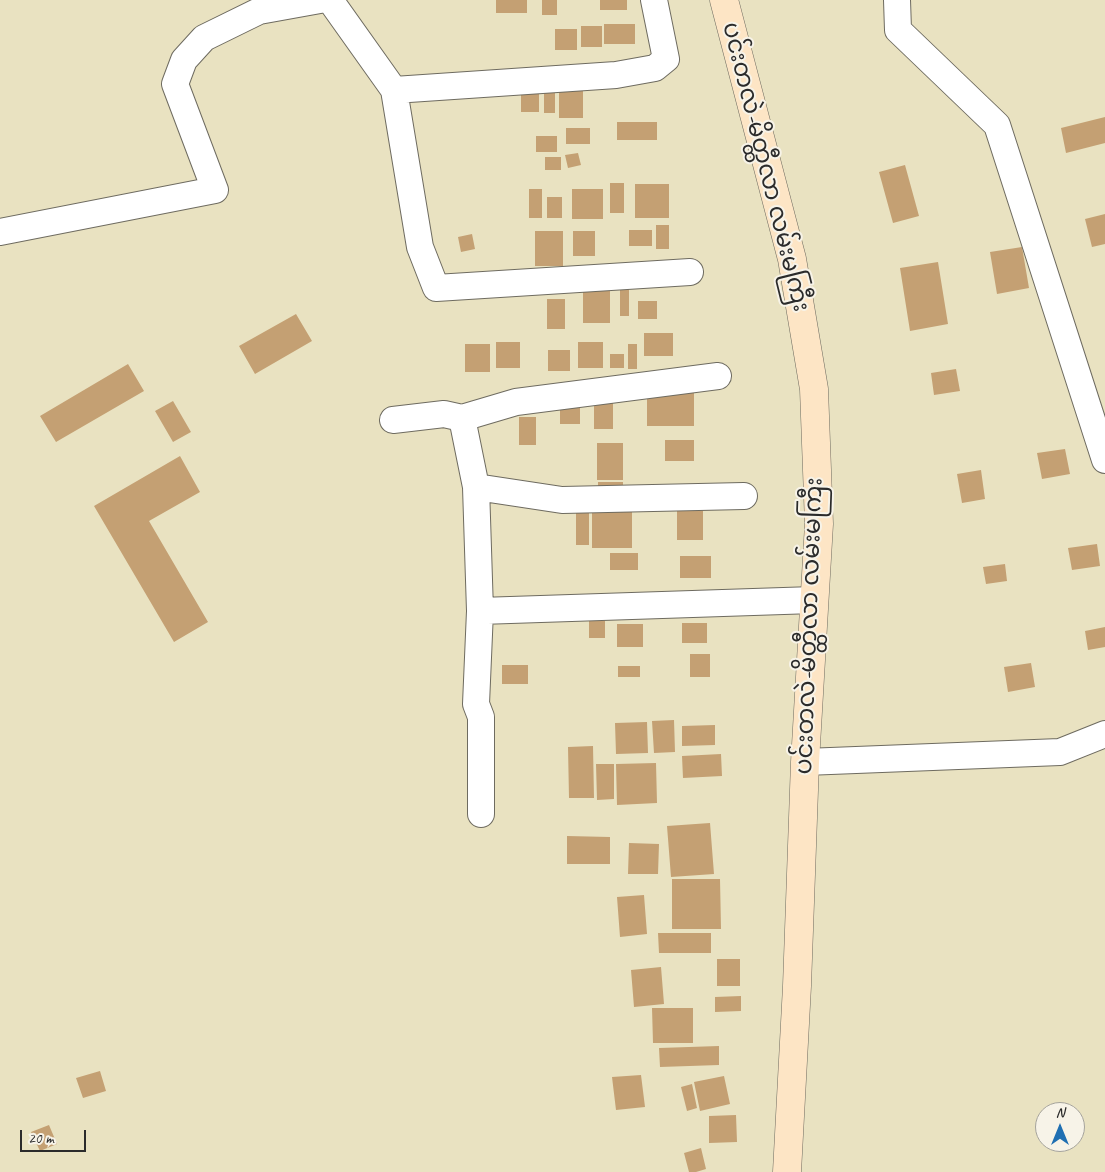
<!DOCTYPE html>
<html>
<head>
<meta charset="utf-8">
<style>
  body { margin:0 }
  #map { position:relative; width:1105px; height:1172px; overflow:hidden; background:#e9e2c1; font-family:Caveat,sans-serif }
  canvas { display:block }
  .north { position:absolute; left:1035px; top:1102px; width:50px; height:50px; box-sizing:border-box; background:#f7f3e8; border:1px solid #a5a39c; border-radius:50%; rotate:0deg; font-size:14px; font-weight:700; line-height:20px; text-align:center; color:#2b2b2b }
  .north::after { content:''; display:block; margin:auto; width:18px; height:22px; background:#1f6fb2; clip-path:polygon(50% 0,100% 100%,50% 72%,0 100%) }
  .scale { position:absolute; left:20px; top:1130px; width:66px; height:22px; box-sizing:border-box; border:2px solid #2b2b2b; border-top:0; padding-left:6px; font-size:15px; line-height:18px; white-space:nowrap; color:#2b2b2b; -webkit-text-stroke:4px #f7f3e8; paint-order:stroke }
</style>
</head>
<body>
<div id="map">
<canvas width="1105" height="1172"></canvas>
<div class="north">N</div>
<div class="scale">20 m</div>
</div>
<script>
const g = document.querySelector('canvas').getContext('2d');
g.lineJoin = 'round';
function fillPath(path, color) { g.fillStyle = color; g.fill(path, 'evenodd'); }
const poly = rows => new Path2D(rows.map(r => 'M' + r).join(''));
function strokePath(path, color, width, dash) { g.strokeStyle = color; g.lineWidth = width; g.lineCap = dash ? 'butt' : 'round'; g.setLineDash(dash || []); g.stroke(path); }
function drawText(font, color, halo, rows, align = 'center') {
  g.font = font + ' Caveat,"Noto Sans Myanmar",sans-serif'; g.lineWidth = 4; g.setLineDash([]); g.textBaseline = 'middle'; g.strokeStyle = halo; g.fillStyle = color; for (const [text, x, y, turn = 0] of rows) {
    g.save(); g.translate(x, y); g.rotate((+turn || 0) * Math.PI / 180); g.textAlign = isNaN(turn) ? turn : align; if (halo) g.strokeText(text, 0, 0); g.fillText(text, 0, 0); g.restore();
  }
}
fillPath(poly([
  [496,0,527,0,527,13,496,13],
  [542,0,557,0,557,15,542,15],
  [600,0,627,0,627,10,600,10],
  [604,24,635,24,635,44,604,44],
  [581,26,602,26,602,47,581,47],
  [555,29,577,29,577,50,555,50],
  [559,82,583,82,583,118,559,118],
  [521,84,539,84,539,112,521,112],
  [544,86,555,86,555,113,544,113],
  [1105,117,1105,143,1066,153,1061,128],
  [617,122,657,122,657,140,617,140],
  [566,128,590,128,590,144,566,144],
  [536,136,557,136,557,152,536,152],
  [578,153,581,165,568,168,565,155],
  [545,157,561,157,561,170,545,170],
  [905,165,919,216,893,223,879,172],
  [610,183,624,183,624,213,610,213],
  [635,184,669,184,669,218,635,218],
  [529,189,542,189,542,218,529,218],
  [572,189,603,189,603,219,572,219],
  [547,197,562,197,562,218,547,218],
  [1105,214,1105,244,1092,247,1085,219],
  [656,225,669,225,669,249,656,249],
  [629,230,652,230,652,246,629,246],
  [535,231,563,231,563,266,535,266],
  [573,231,595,231,595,256,573,256],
  [472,234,475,249,461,252,458,237],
  [1022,247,1029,288,997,294,990,252],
  [938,262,948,324,910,331,900,268],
  [620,284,629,284,629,316,620,316],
  [583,288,610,288,610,323,583,323],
  [547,299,565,299,565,329,547,329],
  [638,301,657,301,657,319,638,319],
  [296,314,312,341,255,374,239,346],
  [644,333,673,333,673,356,644,356],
  [496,342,520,342,520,368,496,368],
  [578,342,603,342,603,368,578,368],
  [465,344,490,344,490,372,465,372],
  [628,344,637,344,637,369,628,369],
  [548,350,570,350,570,371,548,371],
  [610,354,624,354,624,368,610,368],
  [128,364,144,391,56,442,40,416],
  [956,369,960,391,934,395,931,373],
  [647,390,694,390,694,426,647,426],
  [594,396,613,396,613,429,594,429],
  [173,401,191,432,173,442,155,411],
  [560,404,580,404,580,424,560,424],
  [519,417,536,417,536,445,519,445],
  [665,440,694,440,694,461,665,461],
  [597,443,623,443,623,480,597,480],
  [1065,449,1070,474,1042,479,1037,453],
  [180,456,200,492,149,521,208,622,174,642,94,506],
  [981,470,985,499,962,503,957,474],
  [598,482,623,482,623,496,598,496],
  [677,511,703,511,703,540,677,540],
  [592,512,632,512,632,548,592,548],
  [576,513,589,513,589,545,576,545],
  [1097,544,1100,566,1072,570,1068,548],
  [610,553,638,553,638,570,610,570],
  [680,556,711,556,711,578,680,578],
  [1005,564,1007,581,986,584,983,567],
  [589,621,605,621,605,638,589,638],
  [682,623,707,623,707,643,682,643],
  [617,624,643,624,643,647,617,647],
  [1105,627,1105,647,1088,650,1085,631],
  [690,654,710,654,710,677,690,677],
  [1031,663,1035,687,1008,692,1004,667],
  [502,665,528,665,528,684,502,684],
  [618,666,640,666,640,677,618,677],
  [674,720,675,752,654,753,652,721],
  [647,722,648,753,616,754,615,723],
  [715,725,715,745,682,746,682,726],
  [593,746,594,798,569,798,568,747],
  [721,754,722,776,683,778,682,756],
  [656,763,657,803,617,805,616,764],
  [596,764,614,764,614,799,597,800],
  [710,823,714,874,671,877,667,826],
  [567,836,610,837,610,864,567,864],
  [629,843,659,844,658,874,628,874],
  [672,879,720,879,721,929,672,929],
  [644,895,647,934,620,937,617,897],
  [658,933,711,933,711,953,659,953],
  [717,959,740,959,740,986,717,986],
  [661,967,664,1004,634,1007,631,970],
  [741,996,741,1011,715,1012,715,997],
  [652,1008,693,1008,693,1043,653,1043],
  [719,1046,719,1065,660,1067,659,1048],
  [100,1071,106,1091,83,1098,76,1078],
  [641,1075,645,1107,616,1110,612,1077],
  [724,1076,730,1104,700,1111,694,1082],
  [692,1084,697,1108,687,1111,681,1087],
  [736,1115,737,1142,709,1143,709,1116],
  [49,1125,57,1144,40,1151,31,1132],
  [701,1148,706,1169,696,1172,689,1172,684,1153]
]), '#c4a073');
const street = poly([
  [330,0,394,90,616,75,655,68,666,59,654,0],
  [897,0,898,30,997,125,1105,460],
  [394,90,420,247,436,288,690,272],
  [0,232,215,190,175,84,184,60,204,38,259,11,320,0],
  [462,418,476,487,480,611,476,704,481,717,481,814],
  [393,420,444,414,462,418,516,402,718,376],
  [476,487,562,500,744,496],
  [480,611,814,600],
  [805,762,1060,752,1105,734]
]);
const secondary = poly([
  [724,0,792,259,814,389,819,524,805,762,797,986,787,1172]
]);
strokePath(street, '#6e6b60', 28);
strokePath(secondary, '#6e6b60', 29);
strokePath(street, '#fff', 26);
strokePath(secondary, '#fde5c5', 28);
drawText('24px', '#2b2b2b', '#f7f3e8', [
  ["ပင်းတလဲ-မိတ္ထီလာ လမ်းမကြီး",765,167,76],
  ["ပင်းတလဲ-မိတ္ထီလာ လမ်းမကြီး",810,626,-88]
]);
</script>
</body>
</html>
